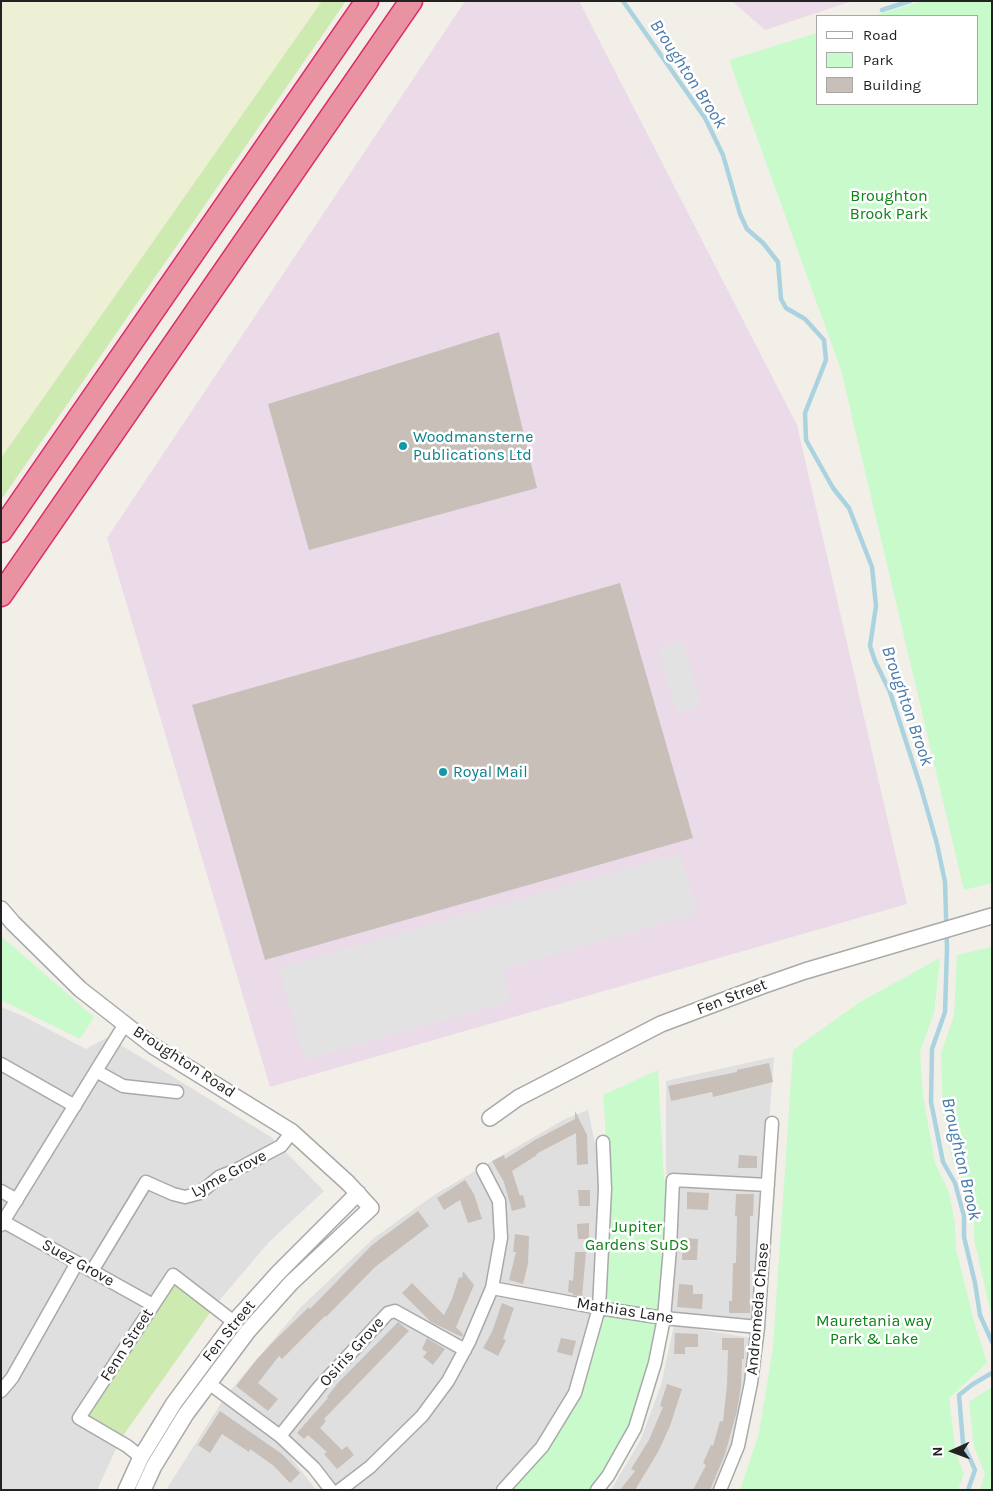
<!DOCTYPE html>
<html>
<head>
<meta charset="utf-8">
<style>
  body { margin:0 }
  #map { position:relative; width:993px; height:1491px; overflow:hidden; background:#f2efe9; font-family:Karla,sans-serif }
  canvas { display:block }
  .frame { position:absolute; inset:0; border:2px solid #222; pointer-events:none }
  .legend { position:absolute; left:816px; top:15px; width:162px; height:90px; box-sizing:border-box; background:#fff; border:1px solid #a7a7a7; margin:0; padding:6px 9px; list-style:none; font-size:15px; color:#222 }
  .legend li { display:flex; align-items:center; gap:10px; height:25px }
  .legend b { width:25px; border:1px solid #a7a7a7 }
  .north { position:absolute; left:928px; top:1426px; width:50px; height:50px; -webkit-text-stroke:4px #fff; paint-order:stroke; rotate:268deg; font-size:14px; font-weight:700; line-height:20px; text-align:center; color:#222 }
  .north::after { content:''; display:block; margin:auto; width:18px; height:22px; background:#222; clip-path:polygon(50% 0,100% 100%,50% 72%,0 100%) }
</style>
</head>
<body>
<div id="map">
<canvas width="993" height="1491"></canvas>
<div class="frame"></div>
<ul class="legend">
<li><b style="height:6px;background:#fff"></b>Road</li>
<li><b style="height:14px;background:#c8facc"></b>Park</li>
<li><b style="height:14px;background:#c7bfb8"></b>Building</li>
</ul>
<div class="north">N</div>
</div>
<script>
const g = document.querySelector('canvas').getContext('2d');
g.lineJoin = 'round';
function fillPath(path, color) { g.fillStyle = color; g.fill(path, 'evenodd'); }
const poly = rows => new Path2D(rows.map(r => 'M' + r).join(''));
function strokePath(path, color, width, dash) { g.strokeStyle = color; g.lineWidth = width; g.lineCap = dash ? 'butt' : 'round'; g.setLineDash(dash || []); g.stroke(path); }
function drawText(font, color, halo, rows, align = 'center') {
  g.font = font + ' Karla,sans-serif'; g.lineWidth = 5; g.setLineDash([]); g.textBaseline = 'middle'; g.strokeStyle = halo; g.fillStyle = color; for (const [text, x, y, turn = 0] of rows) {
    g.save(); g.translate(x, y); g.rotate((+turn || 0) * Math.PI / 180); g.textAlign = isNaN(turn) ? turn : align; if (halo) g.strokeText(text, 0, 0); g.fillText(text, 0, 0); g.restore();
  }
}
fillPath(poly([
  [1,1007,23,1016,86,1049,108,1037,271,1137,324,1191,269,1242,218,1302,174,1269,72,1421,117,1447,97,1490,1,1490],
  [774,1057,754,1320,670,1313,678,1175,666,1174,666,1081],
  [588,1110,596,1148,600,1184,596,1302,574,1386,537,1449,503,1490,338,1490,318,1463,278,1427,230,1391,301,1307,374,1238,434,1195,565,1119],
  [674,1325,752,1338,747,1383,733,1445,714,1490,611,1490,641,1439,661,1385],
  [223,1400,277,1439,316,1490,166,1490]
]), '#e0dfdf');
fillPath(poly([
  [465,1,579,1,797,425,907,904,270,1087,107,538],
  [732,1,852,1,765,30]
]), '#ebdbe8');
fillPath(poly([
  [1,1,322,1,1,458]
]), '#eef0d5');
fillPath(poly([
  [322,1,346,1,1,500,1,458],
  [175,1282,212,1310,122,1437,86,1417]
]), '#cdebb0');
fillPath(poly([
  [923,1,992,1,992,883,964,890,841,370,729,60,817,33,817,104,977,104,977,16,873,16],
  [1,936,94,1017,80,1039,1,1000],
  [992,947,992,1318,974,1239,974,1218,961,1177,953,1163,943,1114,941,1053,954,1016,957,955],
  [940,958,934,1013,920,1051,923,1096,935,1163,949,1192,955,1224,956,1249,975,1325,987,1363,949,1398,956,1454,964,1474,958,1490,740,1490,759,1433,773,1347,793,1050,860,1002],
  [658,1070,664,1180,669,1182,662,1293,654,1348,630,1424,605,1470,589,1490,509,1490,545,1451,562,1427,578,1395,591,1355,596,1348,600,1325,606,1138,603,1095],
  [992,1387,992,1490,980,1490,985,1474,974,1447,969,1402]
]), '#c8facc');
fillPath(poly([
  [683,641,701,705,677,713,658,648],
  [680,853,698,913,502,970,510,1001,305,1060,279,968]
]), '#e2e2e2');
strokePath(poly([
  [623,1,705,118,723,155,740,214,747,229,763,243,778,262,781,299,786,308,805,319,824,340,826,360,805,413,806,440,833,488,849,508,872,567,876,606,870,646,875,661,890,692,921,788,937,844,945,882,947,949,945,1012,932,1049,931,1102,943,1162,955,1183,964,1216,964,1237,975,1283,980,1315,992,1342],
  [882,10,910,1],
  [968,1490,975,1470,963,1443,959,1395,973,1384,992,1373]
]), '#aad3df', 4.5);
fillPath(poly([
  [499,332,537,488,309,550,268,404],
  [620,583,693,838,265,960,192,705],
  [769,1063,773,1082,713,1097,712,1092,671,1101,668,1086,737,1072,737,1070],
  [575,1111,587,1135,588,1164,577,1165,576,1133,536,1154,537,1155,512,1171,520,1196,523,1195,526,1207,512,1211,504,1182,492,1161,504,1155,505,1159,535,1140,575,1119],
  [739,1155,757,1156,757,1168,738,1168],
  [465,1180,474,1194,482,1219,468,1223,460,1200,444,1210,437,1198],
  [578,1190,590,1190,590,1206,579,1206],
  [687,1192,709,1193,708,1210,687,1209],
  [736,1194,754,1194,753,1216,750,1216,750,1313,729,1313,729,1301,732,1301,733,1263,736,1263,737,1216,735,1216],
  [418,1211,429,1226,375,1267,326,1317,325,1316,282,1359,279,1356,258,1383,278,1399,268,1411,236,1386,257,1359,276,1339,309,1307,310,1309,372,1245],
  [589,1223,589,1239,578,1239,577,1224],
  [515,1234,529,1236,528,1264,523,1284,509,1280,516,1252,513,1252],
  [683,1238,698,1239,697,1260,682,1260],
  [575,1252,586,1252,582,1297,573,1295,573,1293,568,1292,569,1280,573,1281],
  [463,1271,474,1285,456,1327,463,1334,462,1337,431,1322,402,1293,412,1283,444,1315,452,1299,459,1277,462,1278],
  [679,1284,693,1285,693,1294,703,1294,702,1309,677,1307],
  [502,1303,514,1308,503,1339,506,1340,498,1356,483,1348,492,1332],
  [398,1322,409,1331,324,1419,326,1421,320,1428,342,1450,347,1446,354,1455,337,1469,324,1454,327,1452,308,1435,304,1439,297,1433,328,1398,327,1397,337,1384],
  [675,1333,698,1334,698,1347,685,1347,685,1354,674,1354],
  [427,1338,445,1349,433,1365,423,1357,427,1352,422,1349],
  [561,1338,576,1341,572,1356,557,1352],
  [722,1338,744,1338,744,1359,742,1359,741,1386,737,1411,725,1454,710,1490,693,1490,706,1465,703,1463,711,1445,713,1446,720,1421,723,1422,727,1385,728,1350,722,1350],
  [667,1384,682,1389,670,1426,658,1452,635,1490,620,1490,635,1471,631,1469,649,1440,663,1407,660,1406],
  [220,1411,282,1454,300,1473,290,1483,274,1466,250,1449,249,1452,222,1434,210,1453,198,1445]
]), '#c7bfb8');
const minor = poly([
  [1,1064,75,1106],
  [96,1071,123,1086,177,1092],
  [1,1191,17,1200],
  [4,1222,153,1305],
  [1,1225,125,1024],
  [92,1271,146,1182,173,1194,185,1197,200,1193,219,1177,236,1170,281,1146,292,1132],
  [492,1288,599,1308,664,1318,758,1327],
  [210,1384,280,1436,314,1468,331,1490],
  [1,1391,12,1378,77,1263],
  [280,1436,320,1386,388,1313,395,1311,465,1350],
  [141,1457,127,1446,79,1418,173,1275,234,1322],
  [340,1490,370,1467,422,1416,448,1381,469,1342,492,1288,501,1238,499,1201,483,1170],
  [503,1490,542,1447,575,1393,599,1308,605,1189,603,1142],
  [597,1490,608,1476,635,1428,655,1363,664,1318,670,1248,673,1180,768,1185],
  [720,1490,738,1446,751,1383,758,1327,772,1123]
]);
const tertiary = poly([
  [1,909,13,923,80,989,153,1046,292,1132,348,1183,371,1208,291,1283,248,1331,186,1414,154,1466,143,1490],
  [490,1118,518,1098,661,1024,762,986,805,971,992,916],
  [126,1490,141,1457,174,1403,234,1322,279,1272,358,1193]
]);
const motorway = poly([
  [1,531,367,1],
  [1,595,411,1]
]);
strokePath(minor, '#a9a9a9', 15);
strokePath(tertiary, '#a9a9a9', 18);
strokePath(motorway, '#dc2a67', 25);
strokePath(minor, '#fff', 12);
strokePath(tertiary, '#fff', 15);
strokePath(motorway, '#e892a2', 22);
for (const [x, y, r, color] of [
  [403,446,5,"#0f9aa8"],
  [443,772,5,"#0f9aa8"]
]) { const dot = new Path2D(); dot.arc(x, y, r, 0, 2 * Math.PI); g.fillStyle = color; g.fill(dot); strokePath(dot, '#fff', 2); }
drawText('16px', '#0c8416', '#fff', [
  ["Broughton",889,196],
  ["Brook Park",889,214],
  ["Jupiter",637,1227],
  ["Gardens SuDS",637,1245],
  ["Mauretania way",874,1321],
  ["Park & Lake",874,1339]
]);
drawText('16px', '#0d838f', '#fff', [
  ["Woodmansterne",413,437],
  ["Publications Ltd",413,455],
  ["Royal Mail",453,772]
], 'left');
drawText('16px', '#222', '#fff', [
  ["Fen Street",732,997,-21],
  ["Broughton Road",184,1062,33],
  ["Lyme Grove",229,1174,-28],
  ["Suez Grove",78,1263,29],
  ["Andromeda Chase",758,1309,-85],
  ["Mathias Lane",625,1311,9],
  ["Fen Street",229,1331,-51],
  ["Fenn Street",127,1345,-57],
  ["Osiris Grove",352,1352,-48]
]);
drawText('italic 18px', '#4a7aab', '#fff', [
  ["Broughton Brook",688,74,57],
  ["Broughton Brook",907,706,71],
  ["Broughton Brook",961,1159,77]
]);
</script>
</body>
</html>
